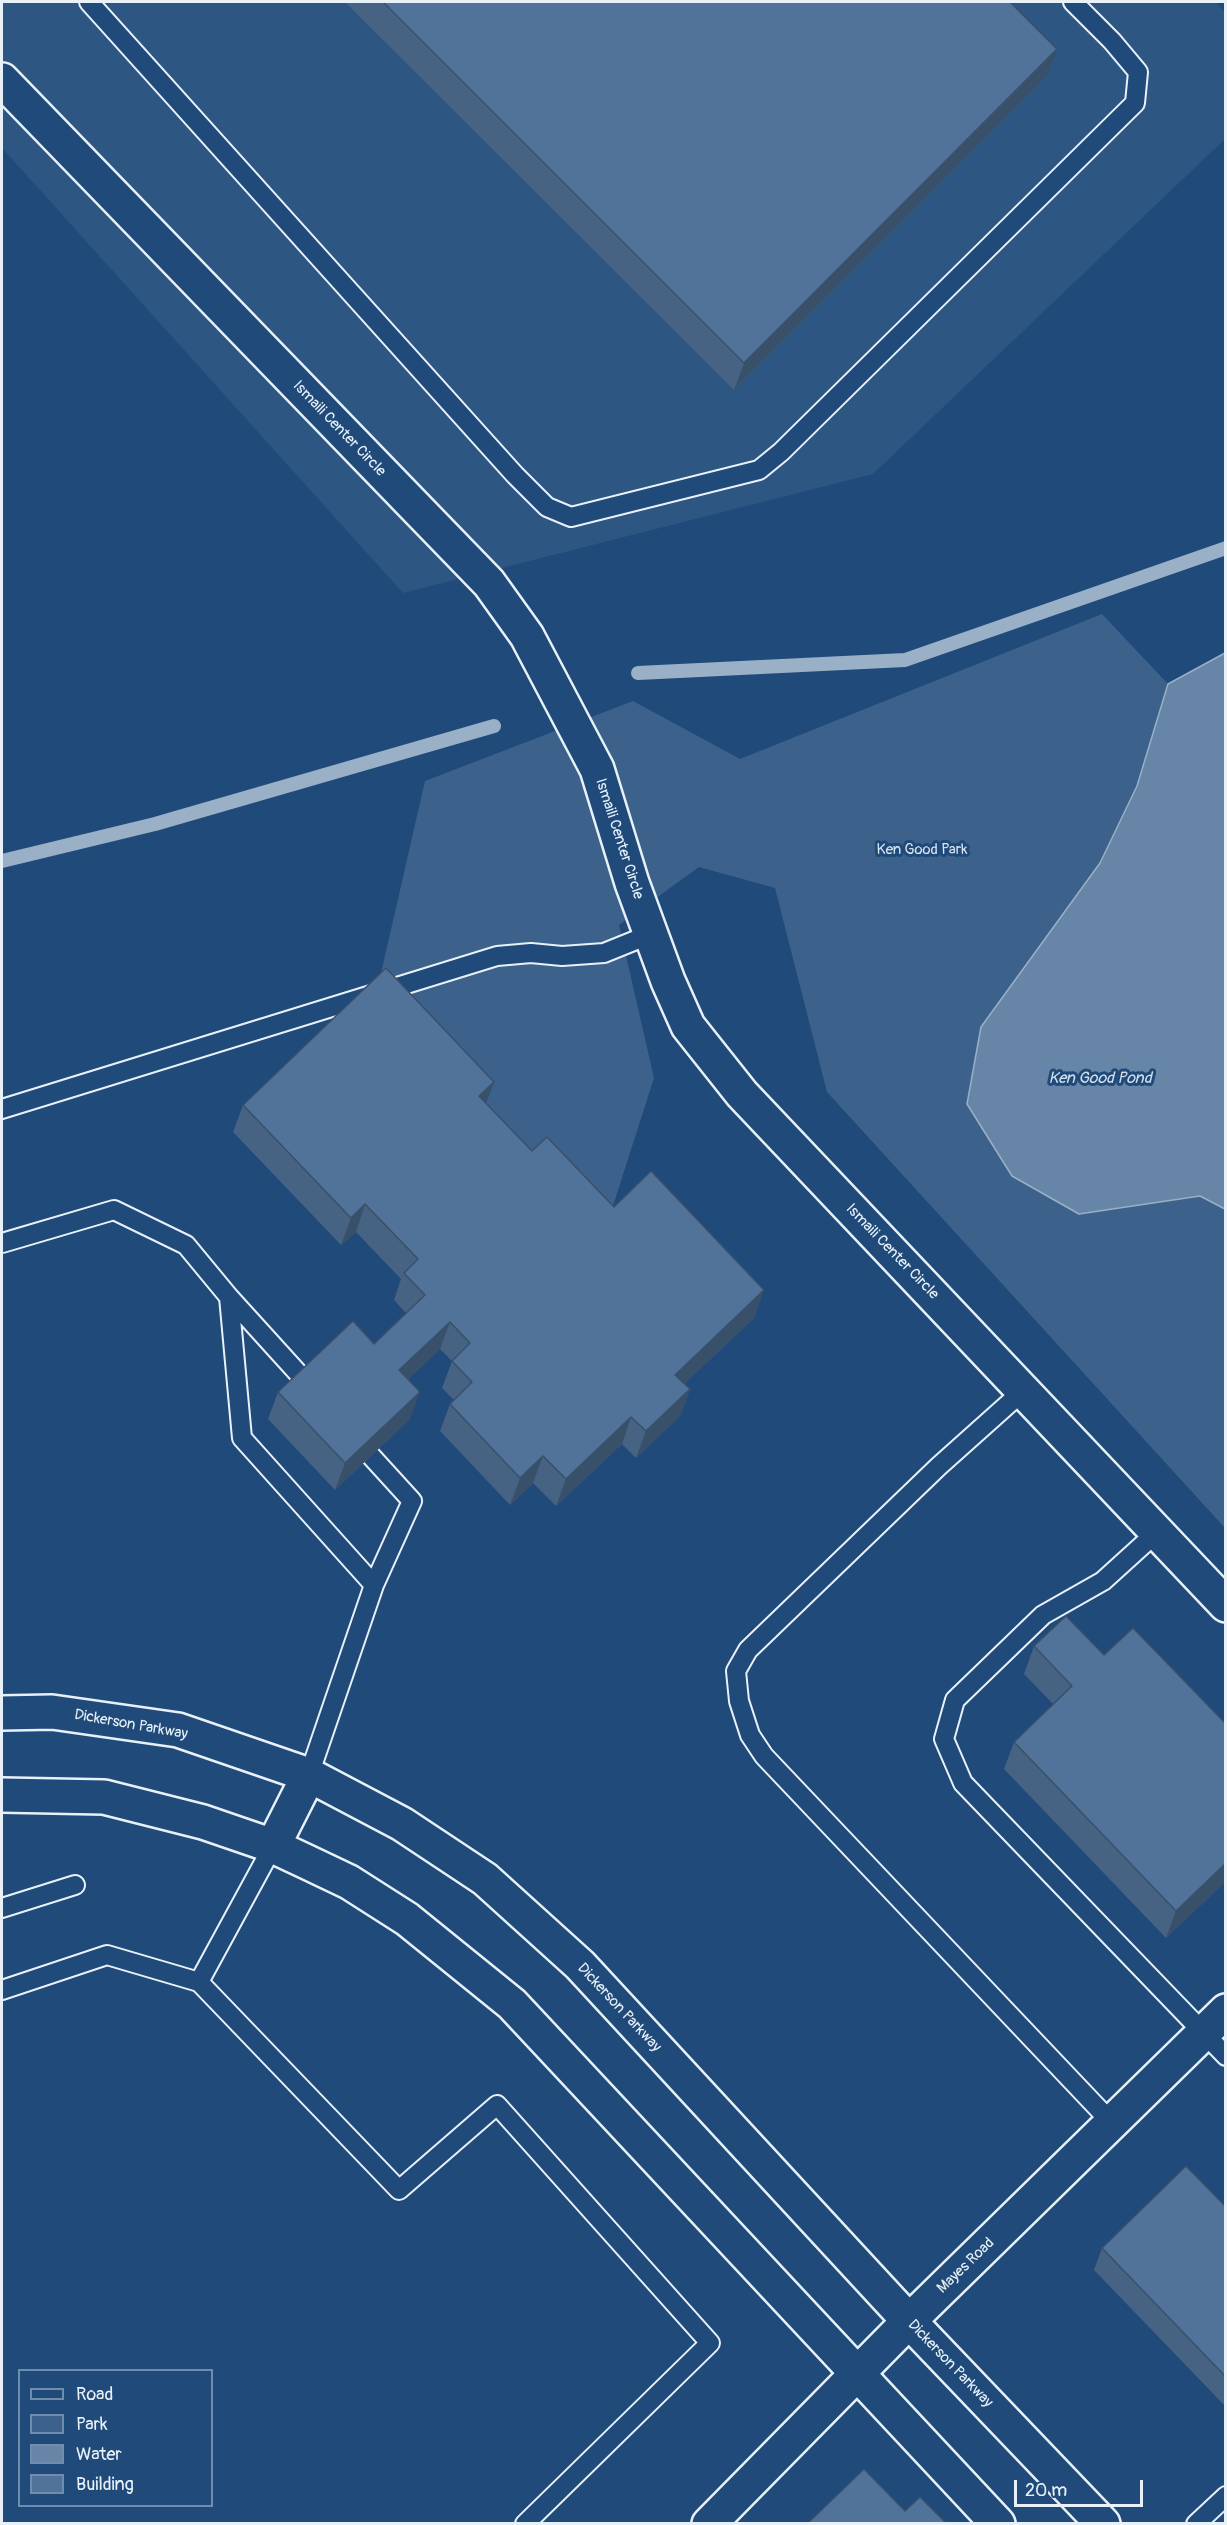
<!DOCTYPE html>
<html>
<head>
<meta charset="utf-8">
<style>
  body { margin:0 }
  #map { position:relative; width:1227px; height:2525px; overflow:hidden; background:#1f4a7a; font-family:Pangolin,sans-serif }
  canvas { display:block }
  .frame { position:absolute; inset:0; border:3px solid #e8f1f8; pointer-events:none }
  .legend { position:absolute; left:18px; top:2369px; width:195px; height:138px; box-sizing:border-box; background:#1f4a7a; border:2px solid #6f8dac; margin:0; padding:8px 10px; list-style:none; font-size:18px; color:#e8f1f8 }
  .legend li { display:flex; align-items:center; gap:12px; height:30px }
  .legend b { width:30px; border:2px solid #6f8dac }
  .scale { position:absolute; left:1014px; top:2480px; width:129px; height:27px; box-sizing:border-box; border:3px solid #e8f1f8; border-top:0; padding-left:8px; font-size:18px; line-height:21px; white-space:nowrap; color:#e8f1f8; -webkit-text-stroke:4px #1f4a7a; paint-order:stroke }
</style>
</head>
<body>
<div id="map">
<canvas width="1227" height="2525"></canvas>
<div class="frame"></div>
<ul class="legend">
<li><b style="height:8px;background:#1f4a7a"></b>Road</li>
<li><b style="height:16px;background:#3c628c"></b>Park</li>
<li><b style="height:16px;background:#6685a7"></b>Water</li>
<li><b style="height:16px;background:#517399"></b>Building</li>
</ul>
<div class="scale">20 m</div>
</div>
<script>
const g = document.querySelector('canvas').getContext('2d');
g.lineJoin = 'round';
function fillPath(path, color) { g.fillStyle = color; g.fill(path, 'evenodd'); }
const poly = rows => new Path2D(rows.map(r => 'M' + r).join(''));
function strokePath(path, color, width, dash) { g.strokeStyle = color; g.lineWidth = width; g.lineCap = dash ? 'butt' : 'round'; g.setLineDash(dash || []); g.stroke(path); }
function drawText(font, color, halo, rows, align = 'center') {
  g.font = font + ' Pangolin,sans-serif'; g.lineWidth = 6; g.setLineDash([]); g.textBaseline = 'middle'; g.strokeStyle = halo; g.fillStyle = color; for (const [text, x, y, turn = 0] of rows) {
    g.save(); g.translate(x, y); g.rotate((+turn || 0) * Math.PI / 180); g.textAlign = isNaN(turn) ? turn : align; if (halo) g.strokeText(text, 0, 0); g.fillText(text, 0, 0); g.restore();
  }
}
fillPath(poly([
  [2,2,1215,2,1225,12,1225,139,873,474,403,593,2,148]
]), '#2e5683');
fillPath(poly([
  [1102,614,1168,684,1137,786,1100,863,981,1027,1079,1214,1200,1196,1225,1209,1225,1528,827,1092,775,888,699,867,619,925,654,1078,604,1234,376,995,425,781,633,701,740,759]
]), '#3c628c');
const water = poly([
  [1225,653,1225,1209,1200,1196,1079,1214,1012,1176,967,1104,981,1027,1100,863,1137,786,1168,684,1225,653]
]);
fillPath(water, '#6685a7');
strokePath(water, '#9ab0c7', 1.5);
strokePath(poly([
  [638,673,905,660,1226,548],
  [2,861,155,824,494,726]
]), '#9ab0c7', 14);
const service = poly([
  [89,2,515,475,547,507,571,517,759,470,781,452,1135,103,1138,72,1112,41,1073,2],
  [2,1109,497,956,531,953,562,956,604,953,651,934],
  [2,1243,114,1210,186,1245,229,1297,242,1438,374,1585,309,1775],
  [229,1297,307,1383],
  [1024,1390,939,1466,748,1650,736,1671,739,1701,750,1735,764,1756,1112,2123],
  [371,1456,412,1501,374,1585],
  [1157,1532,1103,1581,1043,1615,955,1700,944,1739,963,1783,1226,2056],
  [273,1846,199,1982,399,2190,497,2105,710,2343,525,2524],
  [2,1908,75,1885],
  [2,1990,107,1955,199,1982],
  [1196,2524,1226,2496]
]);
const minor = poly([
  [2,80,489,583,527,636,597,769,632,883,668,981,688,1026,742,1094,1226,1605],
  [709,2524,909,2321,1226,2011]
]);
const tertiary = poly([
  [2,1713,52,1712,178,1730,309,1775,402,1824,485,1879,580,1965,909,2321,1103,2524],
  [2,1795,104,1797,203,1822,273,1846,307,1862,349,1882,407,1919,512,2004,998,2524],
  [273,1846,309,1775]
]);
strokePath(service, '#e8f1f8', 22);
strokePath(minor, '#e8f1f8', 38);
strokePath(tertiary, '#e8f1f8', 38);
strokePath(service, '#1f4a7a', 18);
strokePath(minor, '#1f4a7a', 33);
strokePath(tertiary, '#1f4a7a', 33);
fillPath(poly([
  [345,2,1010,2,1047,76,734,390],
  [486,1103,532,1151,614,1207,755,1317,684,1384,690,1389,680,1416,636,1458,622,1444,556,1506,533,1483,510,1505,440,1431,450,1404,454,1400,442,1388,452,1361,440,1349,408,1379,410,1419,335,1490,268,1419,278,1392,374,1344,406,1313,394,1300,401,1279,356,1232,341,1245,233,1132,243,1105],
  [1034,1646,1104,1655,1226,1881,1166,1938,1004,1769,1014,1742,1053,1704,1024,1674],
  [1226,2207,1226,2407,1094,2270,1102,2248]
]), '#466384');
fillPath(poly([
  [1057,49,1047,76,734,390,744,363],
  [494,1082,484,1109,479,1096],
  [365,1204,356,1232,341,1245,351,1218],
  [764,1290,755,1317,665,1402,675,1375],
  [450,1322,440,1349,390,1397,399,1370],
  [690,1389,680,1416,636,1458,646,1431],
  [420,1392,410,1419,335,1490,345,1463],
  [631,1417,622,1444,556,1506,566,1479],
  [543,1456,533,1483,510,1505,520,1478],
  [1226,1863,1226,1881,1166,1938,1176,1911]
]), '#39506b');
const building = poly([
  [383,2,1010,2,1057,49,744,363,383,2],
  [386,968,494,1082,479,1096,532,1151,547,1137,614,1207,651,1171,764,1290,675,1375,690,1389,646,1431,631,1417,566,1479,543,1456,520,1478,450,1404,472,1382,452,1361,470,1343,450,1322,399,1370,420,1392,345,1463,278,1392,353,1321,374,1344,425,1295,404,1273,418,1259,365,1204,351,1218,243,1105,386,968],
  [1066,1616,1104,1655,1133,1628,1226,1724,1226,1863,1176,1911,1014,1742,1072,1686,1034,1646,1066,1616],
  [1186,2166,1226,2207,1226,2377,1102,2248,1186,2166],
  [864,2469,905,2511,920,2497,946,2523,808,2523,864,2469]
]);
fillPath(building, '#517399');
strokePath(building, '#39506b', 1.5);
drawText('15px', '#e8f1f8', '#1f4a7a', [
  ["Ismaili Center Circle",339,429,46],
  ["Ismaili Center Circle",619,839,72],
  ["Ismaili Center Circle",892,1252,46],
  ["Dickerson Parkway",131,1725,10],
  ["Dickerson Parkway",619,2008,47],
  ["Mayes Road",966,2266,-44],
  ["Dickerson Parkway",950,2364,46]
]);
drawText('15px', '#d7e3ed', '#1f4a7a', [
  ["Ken Good Park",922,850]
]);
drawText('italic 16px', '#d4e1ec', '#1f4a7a', [
  ["Ken Good Pond",1100,1079]
]);
</script>
</body>
</html>
